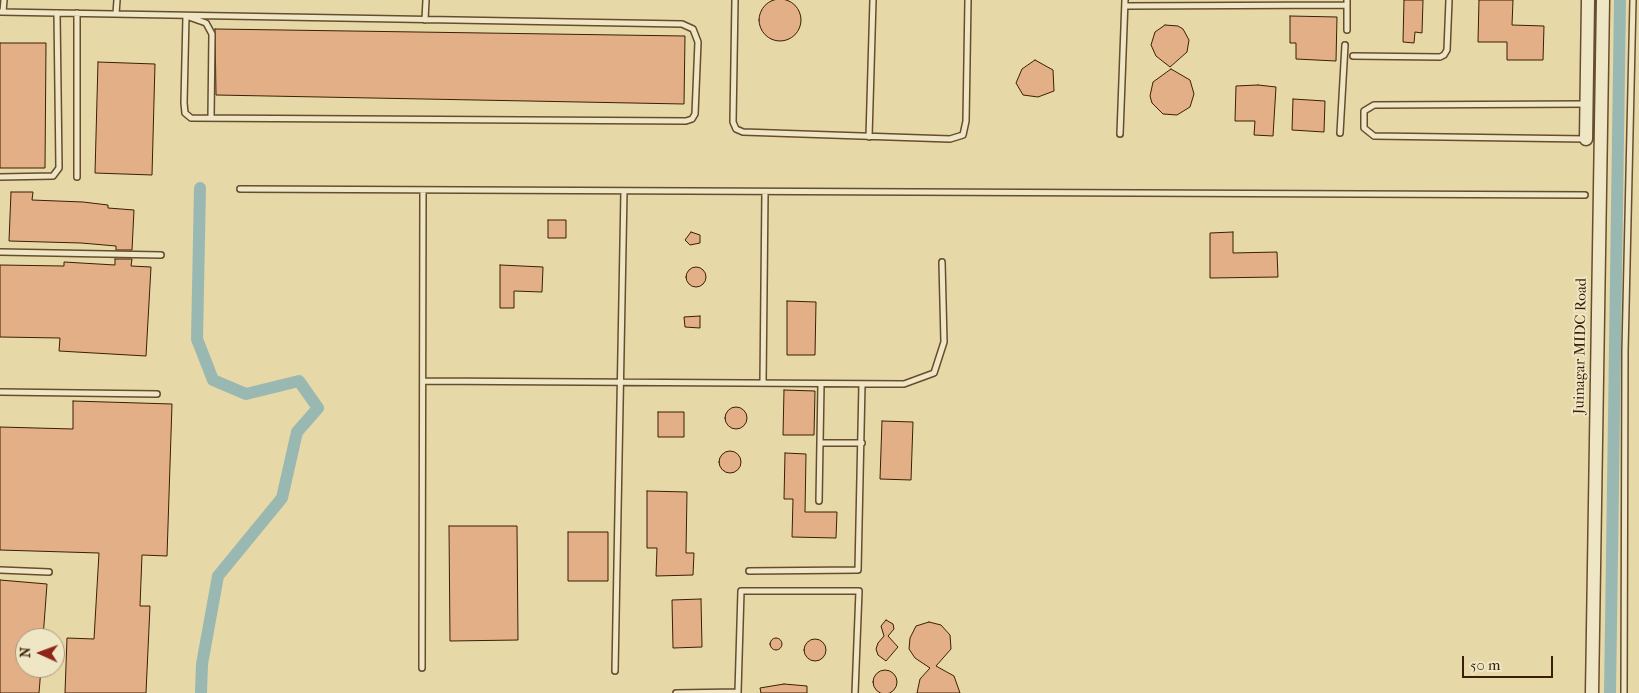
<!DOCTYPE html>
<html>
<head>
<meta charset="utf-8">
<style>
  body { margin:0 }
  #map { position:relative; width:1639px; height:693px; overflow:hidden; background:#e6d8a7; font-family:"IM FELL French Canon",serif }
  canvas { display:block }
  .north { position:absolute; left:15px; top:628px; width:50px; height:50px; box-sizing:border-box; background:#efe6c6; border:1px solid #a79678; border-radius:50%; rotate:272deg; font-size:14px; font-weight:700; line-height:20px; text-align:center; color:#3b1f04 }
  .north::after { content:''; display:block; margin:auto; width:18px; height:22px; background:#8f2418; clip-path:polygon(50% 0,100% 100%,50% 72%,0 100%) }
  .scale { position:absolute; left:1462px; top:656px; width:91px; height:22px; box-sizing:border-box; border:2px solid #3b1f04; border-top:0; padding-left:6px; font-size:15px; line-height:18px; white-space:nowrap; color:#3b1f04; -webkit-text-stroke:4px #efe6c6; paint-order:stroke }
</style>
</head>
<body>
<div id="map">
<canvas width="1639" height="693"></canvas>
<div class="north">N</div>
<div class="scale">50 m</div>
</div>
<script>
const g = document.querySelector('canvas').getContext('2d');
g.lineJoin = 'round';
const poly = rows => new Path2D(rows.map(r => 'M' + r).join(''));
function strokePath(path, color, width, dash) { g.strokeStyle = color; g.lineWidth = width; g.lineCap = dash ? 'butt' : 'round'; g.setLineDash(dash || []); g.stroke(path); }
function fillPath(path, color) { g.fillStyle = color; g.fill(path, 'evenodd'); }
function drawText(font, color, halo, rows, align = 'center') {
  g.font = font + ' "IM FELL French Canon",serif'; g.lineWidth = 4; g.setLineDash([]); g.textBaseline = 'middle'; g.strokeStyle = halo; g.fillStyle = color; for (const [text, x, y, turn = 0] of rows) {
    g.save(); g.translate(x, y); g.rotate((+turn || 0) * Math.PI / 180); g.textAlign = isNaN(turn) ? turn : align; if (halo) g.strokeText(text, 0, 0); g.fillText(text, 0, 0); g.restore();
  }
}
strokePath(poly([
  [200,188,197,339,213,380,246,394,299,381,318,408,297,432,282,498,218,576,202,664,201,693],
  [1610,693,1620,0]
]), '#9ab8b2', 12);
const building = poly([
  '759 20a21 21 0 1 1 42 0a21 21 0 1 1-42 0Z',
  [1404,0,1423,0,1422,33,1415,32,1414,43,1403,42,1404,0],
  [1479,0,1513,0,1512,25,1544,26,1543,60,1507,60,1507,42,1478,42,1479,0],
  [1290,16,1337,17,1336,61,1296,59,1296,43,1290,43,1290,16],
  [1165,25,1178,26,1183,29,1189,40,1187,52,1170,67,1156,56,1151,45,1155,32,1165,25],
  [215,29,685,36,684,104,216,95,215,29],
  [0,43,46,43,45,168,0,168,0,43],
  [1035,60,1053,70,1054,91,1038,97,1023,95,1016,83,1022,69,1035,60],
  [98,62,155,64,152,175,95,173,98,62],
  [1171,69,1190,80,1194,94,1190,107,1177,115,1163,114,1152,103,1150,96,1153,82,1171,69],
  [1258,85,1276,87,1273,136,1254,135,1255,121,1235,121,1236,86,1258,85],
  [1293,99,1325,101,1324,132,1292,130,1293,99],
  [11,192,33,192,32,200,83,202,108,205,108,208,134,210,132,250,116,250,116,246,81,243,9,241,11,192],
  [548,220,566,220,566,238,548,238,548,220],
  [691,232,700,235,700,243,690,245,685,240,691,232],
  [1233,232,1233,253,1277,252,1278,277,1210,278,1210,233,1233,232],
  [115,259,132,259,131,266,151,267,146,356,59,351,60,338,0,337,0,265,64,266,64,262,115,265,115,259],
  [500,265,543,267,542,292,514,291,514,308,500,308,500,265],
  '686 277a10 10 0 1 1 20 0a10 10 0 1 1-20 0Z',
  [787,301,816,302,815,355,787,355,787,301],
  [700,316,700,328,685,327,684,317,700,316],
  [784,390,815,391,814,435,783,435,784,390],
  [73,401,172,404,167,556,142,555,140,606,150,606,146,693,65,693,67,638,94,639,99,553,0,550,0,427,73,429,73,401],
  '725 418a11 11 0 1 1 22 0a11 11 0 1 1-22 0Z',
  [658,412,684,412,684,437,658,437,658,412],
  [882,421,913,422,911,480,880,479,882,421],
  '719 462a11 11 0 1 1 22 0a11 11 0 1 1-22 0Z',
  [785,453,806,454,805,512,837,512,836,538,792,537,793,499,784,499,785,453],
  [647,491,687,492,686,553,694,553,693,575,656,576,657,548,647,548,647,491],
  [449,526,517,526,518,640,450,641,449,526],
  [568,532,608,532,608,581,568,581,568,532],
  [0,580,47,584,43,638,25,638,25,668,41,668,39,693,0,693,0,580],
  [701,599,702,647,673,648,672,600,701,599],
  [886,620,893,624,894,629,888,636,898,647,886,661,878,655,876,649,878,643,884,636,881,626,886,620],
  [929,622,941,625,950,635,951,649,936,666,954,676,960,693,917,693,920,679,930,668,915,658,909,649,910,638,916,626,929,622],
  '770 644a6 6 0 1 1 12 0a6 6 0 1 1-12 0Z',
  '804 650a11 11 0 1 1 22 0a11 11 0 1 1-22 0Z',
  '873 682a12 12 0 1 1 24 0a12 12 0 1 1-24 0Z',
  [784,684,807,686,807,693,761,693,760,688,784,684]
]);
fillPath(building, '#e3af86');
strokePath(building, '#3b1f04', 1);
const service = poly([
  [735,0,733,122,736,129,743,132,950,139,963,135,966,121,968,0],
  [1125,6,1347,5],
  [0,12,682,24,693,29,698,42,695,114,692,119,686,121,191,118,185,113,184,103,186,16,206,23,212,34,211,118],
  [3,12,4,0],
  [77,13,77,177],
  [116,14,117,0],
  [425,20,426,0],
  [1347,30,1347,0],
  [1353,56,1440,57,1444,55,1447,50,1449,0],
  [1340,133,1345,45],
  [1120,134,1125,0],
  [869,137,873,0],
  [1586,139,1374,136,1364,128,1364,111,1374,105,1587,104],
  [0,177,53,176,59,168,57,13],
  [240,189,1585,195],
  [0,252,161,255],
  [423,381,904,384,934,373,944,342,942,262],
  [763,383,765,192],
  [0,392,157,394],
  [821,443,862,443],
  [819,501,821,384],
  [0,570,49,572],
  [749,571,858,570,862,384],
  [422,668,423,190],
  [615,671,624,191],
  [676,693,738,692,741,591,859,591,855,693],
  [1624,693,1625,351,1633,0]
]);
const tertiary = poly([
  [1586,139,1588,0],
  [1592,693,1603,0]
]);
strokePath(service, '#664d2d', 8);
strokePath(tertiary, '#664d2d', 15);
strokePath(service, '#efe6c6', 5);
strokePath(tertiary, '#efe6c6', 12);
drawText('15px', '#3b1f04', '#efe6c6', [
  ["Juinagar MIDC Road",1581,346,-89]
]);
</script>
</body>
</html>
